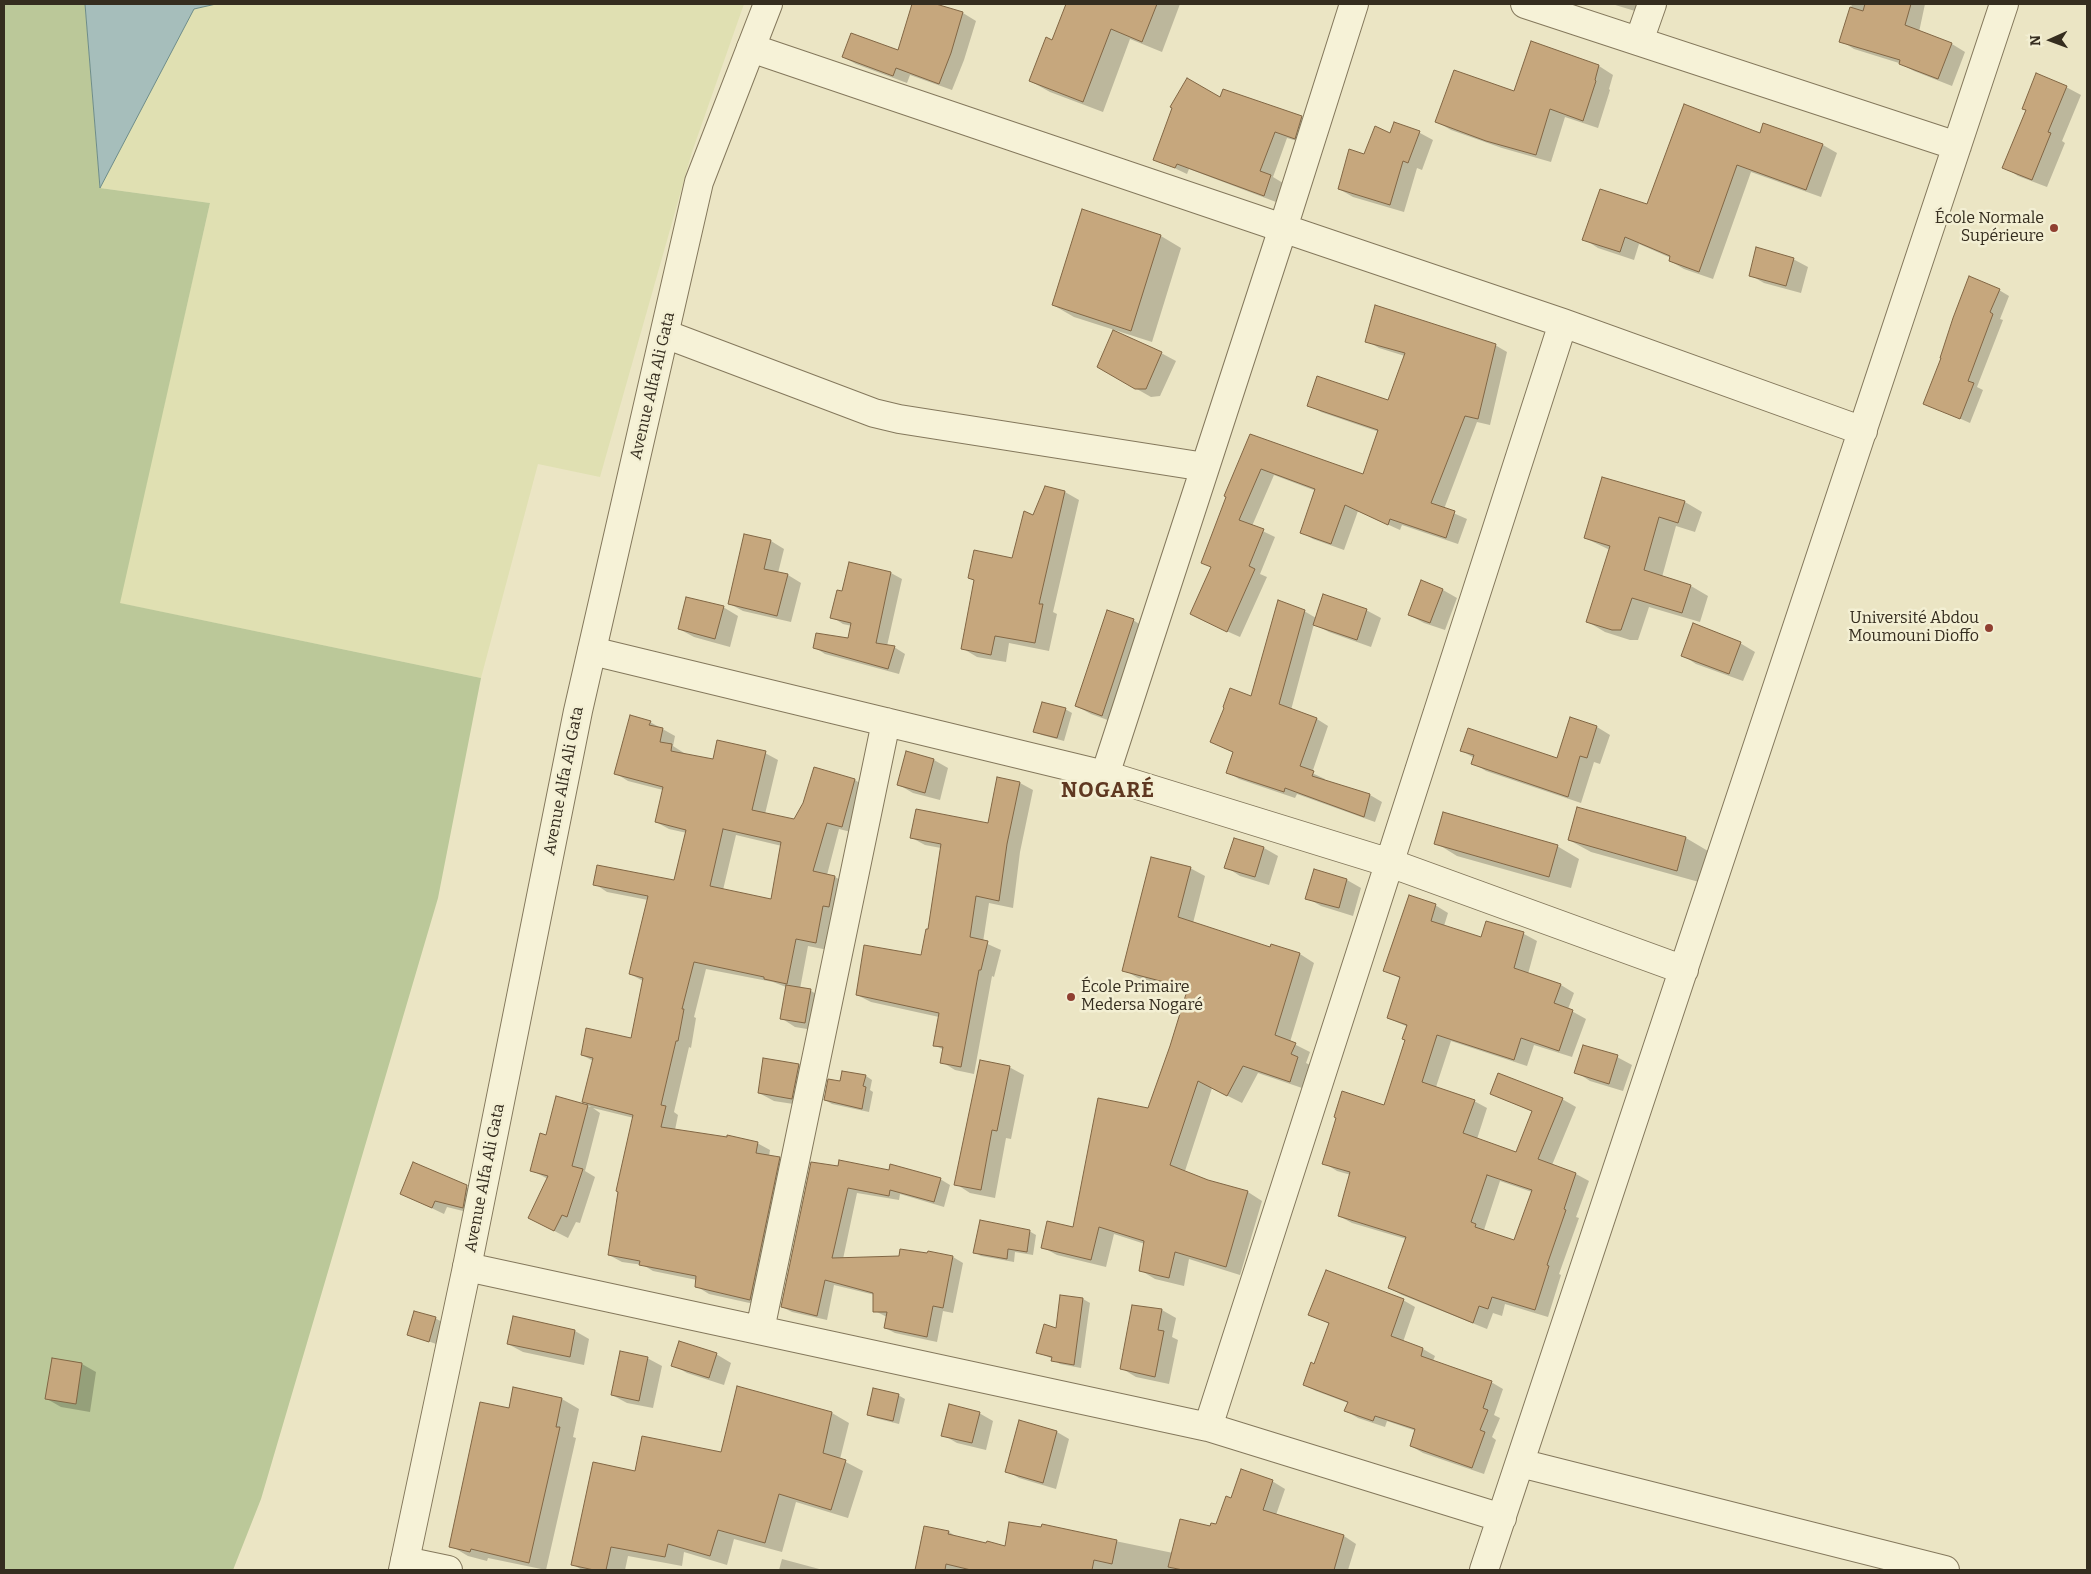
<!DOCTYPE html>
<html>
<head>
<meta charset="utf-8">
<style>
  body { margin:0 }
  #map { position:relative; width:2091px; height:1574px; overflow:hidden; background:#ebe5c4; font-family:Bitter,serif }
  canvas { display:block }
  .frame { position:absolute; inset:0; border:5px solid #352d1f; pointer-events:none }
  .north { position:absolute; left:2026px; top:15px; width:50px; height:50px; -webkit-text-stroke:4px #f3efd3; paint-order:stroke; rotate:268deg; font-size:14px; font-weight:700; line-height:20px; text-align:center; color:#352d1f }
  .north::after { content:''; display:block; margin:auto; width:18px; height:22px; background:#352d1f; clip-path:polygon(50% 0,100% 100%,50% 72%,0 100%) }
</style>
</head>
<body>
<div id="map">
<canvas width="2091" height="1574"></canvas>
<div class="frame"></div>
<div class="north">N</div>
</div>
<script>
const g = document.querySelector('canvas').getContext('2d');
g.lineJoin = 'round';
function fillPath(path, color) { g.fillStyle = color; g.fill(path, 'evenodd'); }
const poly = rows => new Path2D(rows.map(r => 'M' + r).join(''));
function strokePath(path, color, width, dash) { g.strokeStyle = color; g.lineWidth = width; g.lineCap = dash ? 'butt' : 'round'; g.setLineDash(dash || []); g.stroke(path); }
function drawText(font, color, halo, rows, align = 'center') {
  g.font = font + ' Bitter,serif'; g.lineWidth = 5; g.setLineDash([]); g.textBaseline = 'middle'; g.strokeStyle = halo; g.fillStyle = color; for (const [text, x, y, turn = 0] of rows) {
    g.save(); g.translate(x, y); g.rotate((+turn || 0) * Math.PI / 180); g.textAlign = isNaN(turn) ? turn : align; if (halo) g.strokeText(text, 0, 0); g.fillText(text, 0, 0); g.restore();
  }
}
fillPath(poly([
  [216,4,744,4,692,152,600,477,538,464,481,678,119,603,210,203,100,188,194,9]
]), '#e0e0b2');
fillPath(poly([
  [4,4,85,4,100,188,210,203,120,603,481,678,438,898,261,1499,233,1570,4,1570]
]), '#bbc899');
const water = poly([
  [85,4,216,4,194,9,100,188,85,4]
]);
fillPath(water, '#a6bebb');
strokePath(water, '#6d8c89', 1);
fillPath(poly([
  [913,4,932,4,963,13,976,21,964,60,952,90,910,75,907,83,856,64,843,57,899,52],
  [1067,4,1180,4,1162,52,1130,39,1103,112,1050,92,1030,81,1053,41],
  [1612,4,1637,4,1635,11],
  [1852,4,1925,4,1919,32,1952,44,1965,52,1952,86,1914,71,1899,63,1854,49,1841,41],
  [1599,66,1613,75,1609,89,1610,90,1598,128,1565,117,1551,162,1502,148,1451,130,1437,122,1514,93],
  [2066,87,2081,95,2062,141,2065,143,2047,187,2018,176,2004,167],
  [1221,99,1301,118,1313,124,1307,144,1287,138,1273,177,1283,183,1276,202,1189,169,1187,174,1155,159,1174,108],
  [1395,123,1420,133,1433,140,1422,170,1417,168,1404,212,1353,197,1339,189,1365,155,1390,134],
  [1761,134,1823,145,1837,153,1821,197,1751,172,1713,279,1684,269,1670,261,1671,258,1639,244,1634,260,1598,248,1584,239,1648,206],
  [1161,236,1181,248,1152,342,1074,317,1053,305],
  [1793,259,1808,267,1801,293,1764,283,1750,275],
  [1999,290,2009,296,2000,319,2003,320,1977,387,1983,390,1970,423,1925,403,1943,358],
  [1367,341,1495,345,1507,352,1490,425,1477,422,1444,509,1467,519,1458,544,1402,525,1400,530,1358,511,1344,550,1313,539,1301,532,1316,491,1274,475,1252,526,1275,537,1260,574,1267,577,1240,637,1204,621,1212,568,1202,562,1251,435,1363,476,1379,432,1321,412,1309,405,1389,402,1405,356,1379,348],
  [1161,353,1176,361,1160,396,1151,397,1098,367],
  [1065,492,1079,500,1053,612,1057,614,1049,651,1009,643,1006,662,977,657,962,648,975,581,970,578,1013,560,1034,517],
  [1685,502,1702,512,1695,532,1676,526,1662,577,1691,586,1708,596,1700,622,1649,607,1638,640,1630,640,1605,632,1588,622,1610,550,1585,538],
  [771,541,784,549,778,573,788,575,801,583,791,622,743,611,730,604],
  [891,573,902,579,887,646,894,647,905,654,899,674,825,654,814,647,849,640,852,626,843,624,832,617,843,593],
  [1443,590,1457,598,1445,630,1424,623,1409,615],
  [723,607,738,616,730,647,694,637,679,629],
  [1366,610,1381,618,1371,647,1329,632,1314,624,1291,710,1317,719,1328,726,1312,773,1325,779,1324,781,1370,795,1382,802,1375,822,1297,794,1295,798,1239,779,1227,772,1234,753,1211,742,1252,697,1304,611,1316,618],
  [1133,620,1147,629,1116,723,1091,714,1076,706],
  [1740,643,1755,652,1743,681,1696,664,1682,655],
  [1065,709,1072,713,1064,741,1042,735,1035,732],
  [650,722,675,736,673,746,684,753,684,755,714,760,765,753,778,760,765,814,794,820,855,780,867,788,855,833,839,829,827,875,835,877,848,884,828,950,808,946,800,989,811,991,825,999,819,1031,795,1027,781,1018,786,987,773,982,706,969,694,1017,696,1018,691,1048,689,1047,674,1112,678,1115,675,1130,757,1143,770,1150,769,1156,779,1158,792,1165,763,1306,709,1294,696,1286,697,1280,653,1271,643,1265,622,1262,609,1255,634,1118,593,1108,600,1113,585,1171,595,1177,580,1223,576,1222,568,1238,529,1218,548,1179,531,1170,546,1136,557,1098,591,1107,584,1102,593,1061,582,1055,632,1039,643,981,630,974,648,900,607,892,595,884,675,882,687,833,669,829,656,822,663,790,628,781,615,773],
  [736,835,782,846,772,900,723,890],
  [1597,727,1610,735,1600,764,1594,762,1581,803,1486,771,1473,763,1474,758,1462,751,1558,760],
  [934,760,948,768,940,800,913,793,899,785],
  [1020,783,1033,790,1020,852,1013,908,989,903,983,942,1001,950,994,977,992,976,974,1074,955,1070,942,1062,944,1050,934,1045,939,1017,871,1002,857,995,922,957,929,931,941,848,925,845,912,838,989,825],
  [1578,808,1686,838,1708,851,1699,882,1591,852,1569,840],
  [1235,839,1264,848,1278,856,1269,885,1240,876,1226,867],
  [1436,843,1557,846,1579,859,1571,888,1457,856],
  [1190,868,1205,876,1193,923,1271,949,1272,946,1300,954,1314,963,1290,1042,1310,1052,1306,1063,1312,1066,1305,1089,1258,1073,1242,1103,1212,1088,1185,1171,1208,1181,1248,1192,1262,1201,1240,1275,1189,1259,1184,1286,1155,1279,1140,1270,1145,1244,1114,1234,1106,1267,1057,1255,1042,1247,1074,1228,1149,1109,1171,1046,1188,991,1138,978,1124,970],
  [1347,880,1361,888,1353,916,1321,906,1307,898],
  [1435,905,1448,913,1444,926,1482,938,1487,922,1524,934,1537,941,1528,974,1561,985,1574,993,1568,1009,1586,1019,1572,1057,1534,1045,1527,1066,1451,1041,1436,1087,1474,1101,1487,1108,1477,1139,1517,1153,1533,1112,1492,1094,1562,1099,1576,1107,1552,1165,1576,1174,1589,1181,1576,1217,1579,1218,1559,1274,1561,1275,1548,1317,1505,1304,1502,1316,1493,1313,1487,1329,1402,1295,1389,1288,1406,1239,1352,1223,1339,1216,1351,1175,1337,1171,1324,1163,1385,1106,1406,1040,1408,1027,1388,1018,1401,979,1385,970],
  [1500,1181,1532,1192,1515,1241,1484,1230],
  [1617,1057,1632,1065,1623,1091,1590,1081,1576,1072],
  [799,1065,813,1073,806,1106,774,1101,759,1093],
  [1009,1067,1024,1075,1011,1139,1006,1138,995,1198,970,1193,956,1184],
  [866,1076,872,1080,870,1090,873,1092,869,1112,832,1104,825,1100,841,1083],
  [414,1164,479,1193,475,1214,447,1207,444,1214,402,1194],
  [812,1164,940,1179,950,1185,944,1207,900,1194,899,1200,857,1193,843,1259,928,1255,953,1257,963,1263,953,1313,943,1311,937,1342,895,1333,885,1328,887,1317,875,1311,875,1295,834,1285,827,1320,792,1312,782,1307],
  [1029,1231,1036,1235,1033,1255,1015,1252,1014,1262,981,1256,974,1252],
  [1061,1296,1083,1299,1090,1303,1081,1368,1060,1364,1053,1359,1037,1352,1057,1330],
  [1403,1300,1415,1307,1403,1342,1423,1349,1435,1356,1433,1361,1491,1382,1503,1389,1494,1415,1500,1418,1492,1437,1496,1440,1484,1474,1423,1453,1411,1446,1416,1431,1387,1421,1385,1427,1358,1418,1346,1411,1348,1403,1316,1391,1304,1385,1315,1365,1329,1324,1310,1314],
  [1133,1306,1162,1310,1176,1318,1172,1337,1178,1340,1169,1384,1136,1377,1121,1368],
  [435,1318,442,1322,436,1344,409,1334],
  [514,1318,575,1331,589,1339,584,1365,523,1352,508,1344],
  [716,1354,731,1363,724,1385,687,1373,673,1365],
  [647,1358,662,1366,653,1408,627,1403,612,1395],
  [53,1360,82,1364,96,1372,90,1412,61,1407,47,1399],
  [514,1388,562,1399,579,1409,573,1437,576,1438,546,1570,488,1558,487,1561,468,1556,451,1546,510,1410],
  [738,1388,832,1413,849,1423,840,1459,863,1471,848,1518,796,1502,782,1552,734,1539,727,1565,684,1552,682,1566,628,1556,625,1570,582,1570,572,1564,636,1473,722,1453],
  [898,1395,905,1399,899,1424,875,1418,868,1415],
  [979,1413,993,1421,986,1450,957,1443,943,1435],
  [1020,1422,1057,1432,1069,1439,1056,1489,1019,1478,1007,1471],
  [1272,1481,1285,1489,1276,1515,1344,1536,1356,1544,1348,1570,916,1570,925,1527,949,1532,957,1537,1006,1548,1042,1529,1043,1526,1173,1553,1210,1527,1217,1526,1232,1500],
  [782,1559,823,1570,779,1570]
]), '#0003');
const building = poly([
  [912,4,936,4,963,12,951,53,939,84,896,68,893,76,842,57,851,33,898,50,912,4],
  [1066,4,1157,4,1142,42,1111,29,1083,102,1029,81,1046,37,1052,40,1066,4],
  [1865,4,1911,4,1905,25,1952,43,1938,79,1899,64,1900,60,1839,42,1850,7,1863,11,1865,4],
  [1531,41,1599,65,1595,80,1596,81,1583,121,1550,109,1536,155,1486,141,1435,122,1454,70,1514,91,1531,41],
  [2036,73,2067,86,2048,132,2051,133,2032,180,2002,168,2026,110,2022,109,2036,73],
  [1187,78,1220,97,1223,89,1302,116,1295,139,1275,132,1260,171,1271,175,1264,196,1177,164,1175,168,1153,160,1172,108,1170,107,1187,78],
  [1684,104,1760,133,1763,123,1823,144,1806,190,1737,165,1699,272,1669,261,1670,256,1625,237,1620,252,1582,240,1600,189,1647,204,1684,104],
  [1394,122,1420,131,1408,163,1403,161,1390,205,1338,189,1349,149,1364,154,1375,126,1390,133,1394,122],
  [1082,209,1161,235,1131,331,1052,305,1082,209],
  [1756,247,1794,258,1786,286,1749,276,1756,247],
  [1969,276,2000,289,1990,312,1993,314,1968,381,1974,383,1960,419,1923,404,1941,358,1940,358,1953,318,1969,276],
  [1375,305,1496,344,1478,419,1465,416,1431,503,1455,511,1446,538,1390,519,1388,525,1345,505,1331,544,1300,533,1315,489,1261,469,1239,520,1264,529,1249,566,1255,569,1227,632,1190,614,1211,567,1201,563,1226,497,1224,496,1250,434,1363,474,1378,430,1307,406,1317,376,1388,400,1405,353,1365,342,1375,305],
  [1113,330,1162,352,1146,389,1135,389,1097,367,1113,330],
  [1602,477,1685,501,1678,523,1659,517,1644,570,1691,585,1682,613,1632,598,1621,630,1612,630,1586,622,1610,546,1584,538,1602,477],
  [1045,486,1065,491,1039,604,1043,604,1035,643,995,636,991,655,961,649,974,580,968,578,974,550,1012,558,1024,511,1033,515,1045,486],
  [744,534,771,540,764,569,788,574,777,616,728,604,744,534],
  [849,562,891,572,876,643,895,646,888,669,813,648,816,633,848,638,851,623,830,618,837,590,842,591,849,562],
  [1421,580,1443,589,1430,623,1408,615,1421,580],
  [1323,594,1367,609,1357,640,1313,625,1323,594],
  [686,597,724,606,715,639,678,629,686,597],
  [1278,600,1305,610,1279,704,1317,718,1300,766,1314,771,1312,776,1370,794,1364,817,1285,788,1284,792,1226,773,1233,752,1210,742,1224,708,1223,707,1230,688,1251,696,1278,600],
  [1107,610,1134,619,1102,716,1075,706,1107,610],
  [1693,623,1741,642,1729,674,1681,656,1693,623],
  [1042,702,1066,708,1057,738,1033,732,1042,702],
  [630,715,651,721,649,725,663,728,660,742,672,744,671,751,713,759,717,740,766,751,752,810,794,819,803,803,814,767,855,779,842,827,827,823,813,871,835,876,829,907,823,906,816,943,796,939,787,984,764,979,764,977,694,962,682,1009,684,1009,678,1041,676,1041,661,1105,666,1106,661,1127,727,1137,727,1135,758,1142,756,1153,780,1157,750,1300,695,1287,696,1276,639,1265,640,1261,608,1255,618,1192,616,1191,633,1115,582,1102,593,1058,581,1055,586,1028,631,1038,643,978,629,974,648,896,593,885,597,865,674,880,686,830,655,822,663,787,614,774,630,715],
  [723,829,781,842,771,899,710,886,723,829],
  [1570,717,1597,726,1587,758,1580,756,1568,797,1471,764,1474,755,1460,751,1468,728,1557,758,1570,717],
  [906,751,934,759,925,793,897,785,906,751],
  [997,777,1020,782,1007,844,999,901,976,896,970,937,988,941,981,970,979,970,961,1067,940,1063,943,1047,933,1046,939,1013,856,995,864,945,921,955,926,929,928,929,941,844,910,838,916,809,988,823,997,777],
  [1577,807,1686,837,1677,871,1568,840,1577,807],
  [1443,812,1558,845,1549,877,1434,844,1443,812],
  [1234,838,1264,847,1255,877,1224,868,1234,838],
  [1151,857,1191,867,1178,917,1270,947,1271,944,1300,953,1275,1035,1296,1043,1291,1054,1298,1057,1290,1082,1243,1066,1227,1096,1198,1081,1170,1165,1208,1180,1248,1191,1226,1267,1175,1252,1169,1278,1139,1271,1144,1241,1099,1227,1091,1260,1041,1248,1047,1221,1073,1227,1098,1098,1148,1108,1170,1046,1186,994,1187,988,1122,971,1151,857],
  [1314,869,1347,879,1339,908,1305,899,1314,869],
  [1409,895,1436,904,1431,921,1481,937,1486,921,1524,932,1514,968,1561,984,1554,1003,1573,1010,1559,1051,1521,1038,1514,1060,1437,1035,1422,1082,1475,1100,1463,1133,1516,1152,1532,1111,1490,1094,1498,1073,1563,1098,1538,1159,1576,1173,1564,1209,1566,1210,1547,1265,1549,1266,1535,1310,1492,1297,1488,1309,1479,1306,1473,1323,1388,1288,1406,1237,1338,1216,1350,1172,1322,1164,1336,1118,1334,1117,1342,1091,1384,1105,1405,1040,1402,1039,1407,1025,1387,1018,1400,977,1383,971,1409,895],
  [1487,1175,1532,1190,1514,1240,1475,1227,1476,1224,1471,1222,1487,1175],
  [786,985,811,989,805,1023,780,1019,786,985],
  [1583,1045,1618,1055,1609,1084,1574,1073,1583,1045],
  [763,1058,799,1064,792,1099,758,1093,763,1058],
  [980,1060,1010,1066,997,1131,992,1130,981,1190,954,1185,980,1060],
  [842,1071,866,1075,863,1086,866,1087,862,1109,824,1100,828,1079,840,1081,842,1071],
  [556,1096,588,1105,572,1166,583,1169,567,1217,562,1215,554,1231,528,1218,548,1176,530,1171,540,1133,546,1135,556,1096],
  [839,1160,889,1170,890,1164,941,1178,934,1202,890,1190,889,1196,848,1188,832,1258,899,1256,900,1249,927,1253,928,1251,953,1256,943,1308,933,1306,927,1337,884,1328,887,1312,873,1312,873,1293,825,1280,817,1316,781,1307,811,1162,838,1166,839,1160],
  [413,1162,467,1185,463,1208,435,1201,432,1208,400,1194,413,1162],
  [980,1220,1030,1230,1027,1252,1008,1249,1007,1259,973,1253,980,1220],
  [1326,1270,1404,1299,1391,1336,1423,1348,1421,1356,1492,1381,1483,1408,1488,1410,1480,1430,1485,1432,1472,1468,1410,1446,1415,1429,1375,1416,1373,1421,1344,1411,1348,1402,1303,1385,1311,1362,1314,1364,1329,1323,1308,1315,1326,1270],
  [1060,1295,1083,1298,1074,1365,1051,1361,1052,1357,1036,1353,1044,1324,1056,1328,1060,1295],
  [1132,1305,1162,1309,1158,1330,1164,1331,1155,1377,1120,1369,1132,1305],
  [414,1311,436,1317,429,1342,407,1335,414,1311],
  [513,1316,575,1330,570,1357,507,1344,513,1316],
  [679,1341,717,1353,709,1378,671,1366,679,1341],
  [620,1351,648,1357,639,1401,611,1395,620,1351],
  [52,1358,82,1363,76,1404,45,1399,52,1358],
  [737,1386,832,1412,823,1453,846,1460,831,1510,779,1494,765,1543,718,1530,710,1556,668,1544,665,1557,611,1547,606,1570,594,1570,571,1565,593,1462,635,1471,642,1436,721,1452,737,1386],
  [513,1387,562,1398,556,1427,560,1427,529,1563,471,1549,470,1552,449,1547,480,1402,509,1408,513,1387],
  [873,1388,899,1394,893,1421,867,1415,873,1388],
  [949,1404,980,1412,972,1443,941,1436,949,1404],
  [1019,1420,1057,1431,1043,1483,1005,1472,1019,1420],
  [1241,1469,1273,1480,1263,1510,1344,1535,1334,1570,1183,1570,1168,1567,1180,1519,1210,1526,1211,1523,1216,1524,1226,1496,1231,1498,1241,1469],
  [1009,1522,1041,1527,1042,1524,1117,1540,1112,1564,1094,1560,1092,1570,971,1570,946,1564,945,1570,915,1570,924,1526,949,1531,948,1534,986,1543,987,1541,1005,1546,1009,1522]
]);
fillPath(building, '#c6a77d');
strokePath(building, '#816644', 1);
const minor = poly([
  [1525,4,1957,146],
  [1639,41,1652,4],
  [751,48,1563,323,1863,431],
  [665,334,874,413,899,419,1205,467],
  [592,651,1105,775,1390,863,1684,970],
  [1105,775,1283,228,1354,4],
  [467,1267,1208,1427,1502,1518],
  [760,1330,886,722],
  [1208,1427,1563,323],
  [1520,1463,1945,1570],
  [405,1561,448,1570],
  [1484,1570,2004,4]
]);
const tertiary = poly([
  [403,1570,467,1267,578,711,699,182,768,4]
]);
strokePath(minor, '#84785c', 30);
strokePath(tertiary, '#84785c', 30);
strokePath(minor, '#f6f2d7', 28);
strokePath(tertiary, '#f6f2d7', 28);
for (const [x, y, r, color] of [
  [2054,228,5,"#8f3f30"],
  [1989,628,5,"#8f3f30"],
  [1071,997,5,"#8f3f30"]
]) { const dot = new Path2D(); dot.arc(x, y, r, 0, 2 * Math.PI); g.fillStyle = color; g.fill(dot); strokePath(dot, '#f3efd3', 2); }
drawText('16px', '#352d1f', '#f3efd3', [
  ["École Normale",2044,219],
  ["Supérieure",2044,237],
  ["Université Abdou",1979,619],
  ["Moumouni Dioffo",1979,637],
  ["École Primaire",1081,988,"left"],
  ["Medersa Nogaré",1081,1006,"left"]
], 'right');
drawText('16px', '#352d1f', '#f3efd3', [
  ["Avenue Alfa Ali Gata",653,386,-77],
  ["Avenue Alfa Ali Gata",564,781,-79],
  ["Avenue Alfa Ali Gata",485,1178,-79]
]);
g.letterSpacing = '1px';
drawText('bold 21px', '#5f3821', '#f3efd3', [
  ["NOGARÉ",1108,791]
]);
g.letterSpacing = '0px';
</script>
</body>
</html>
